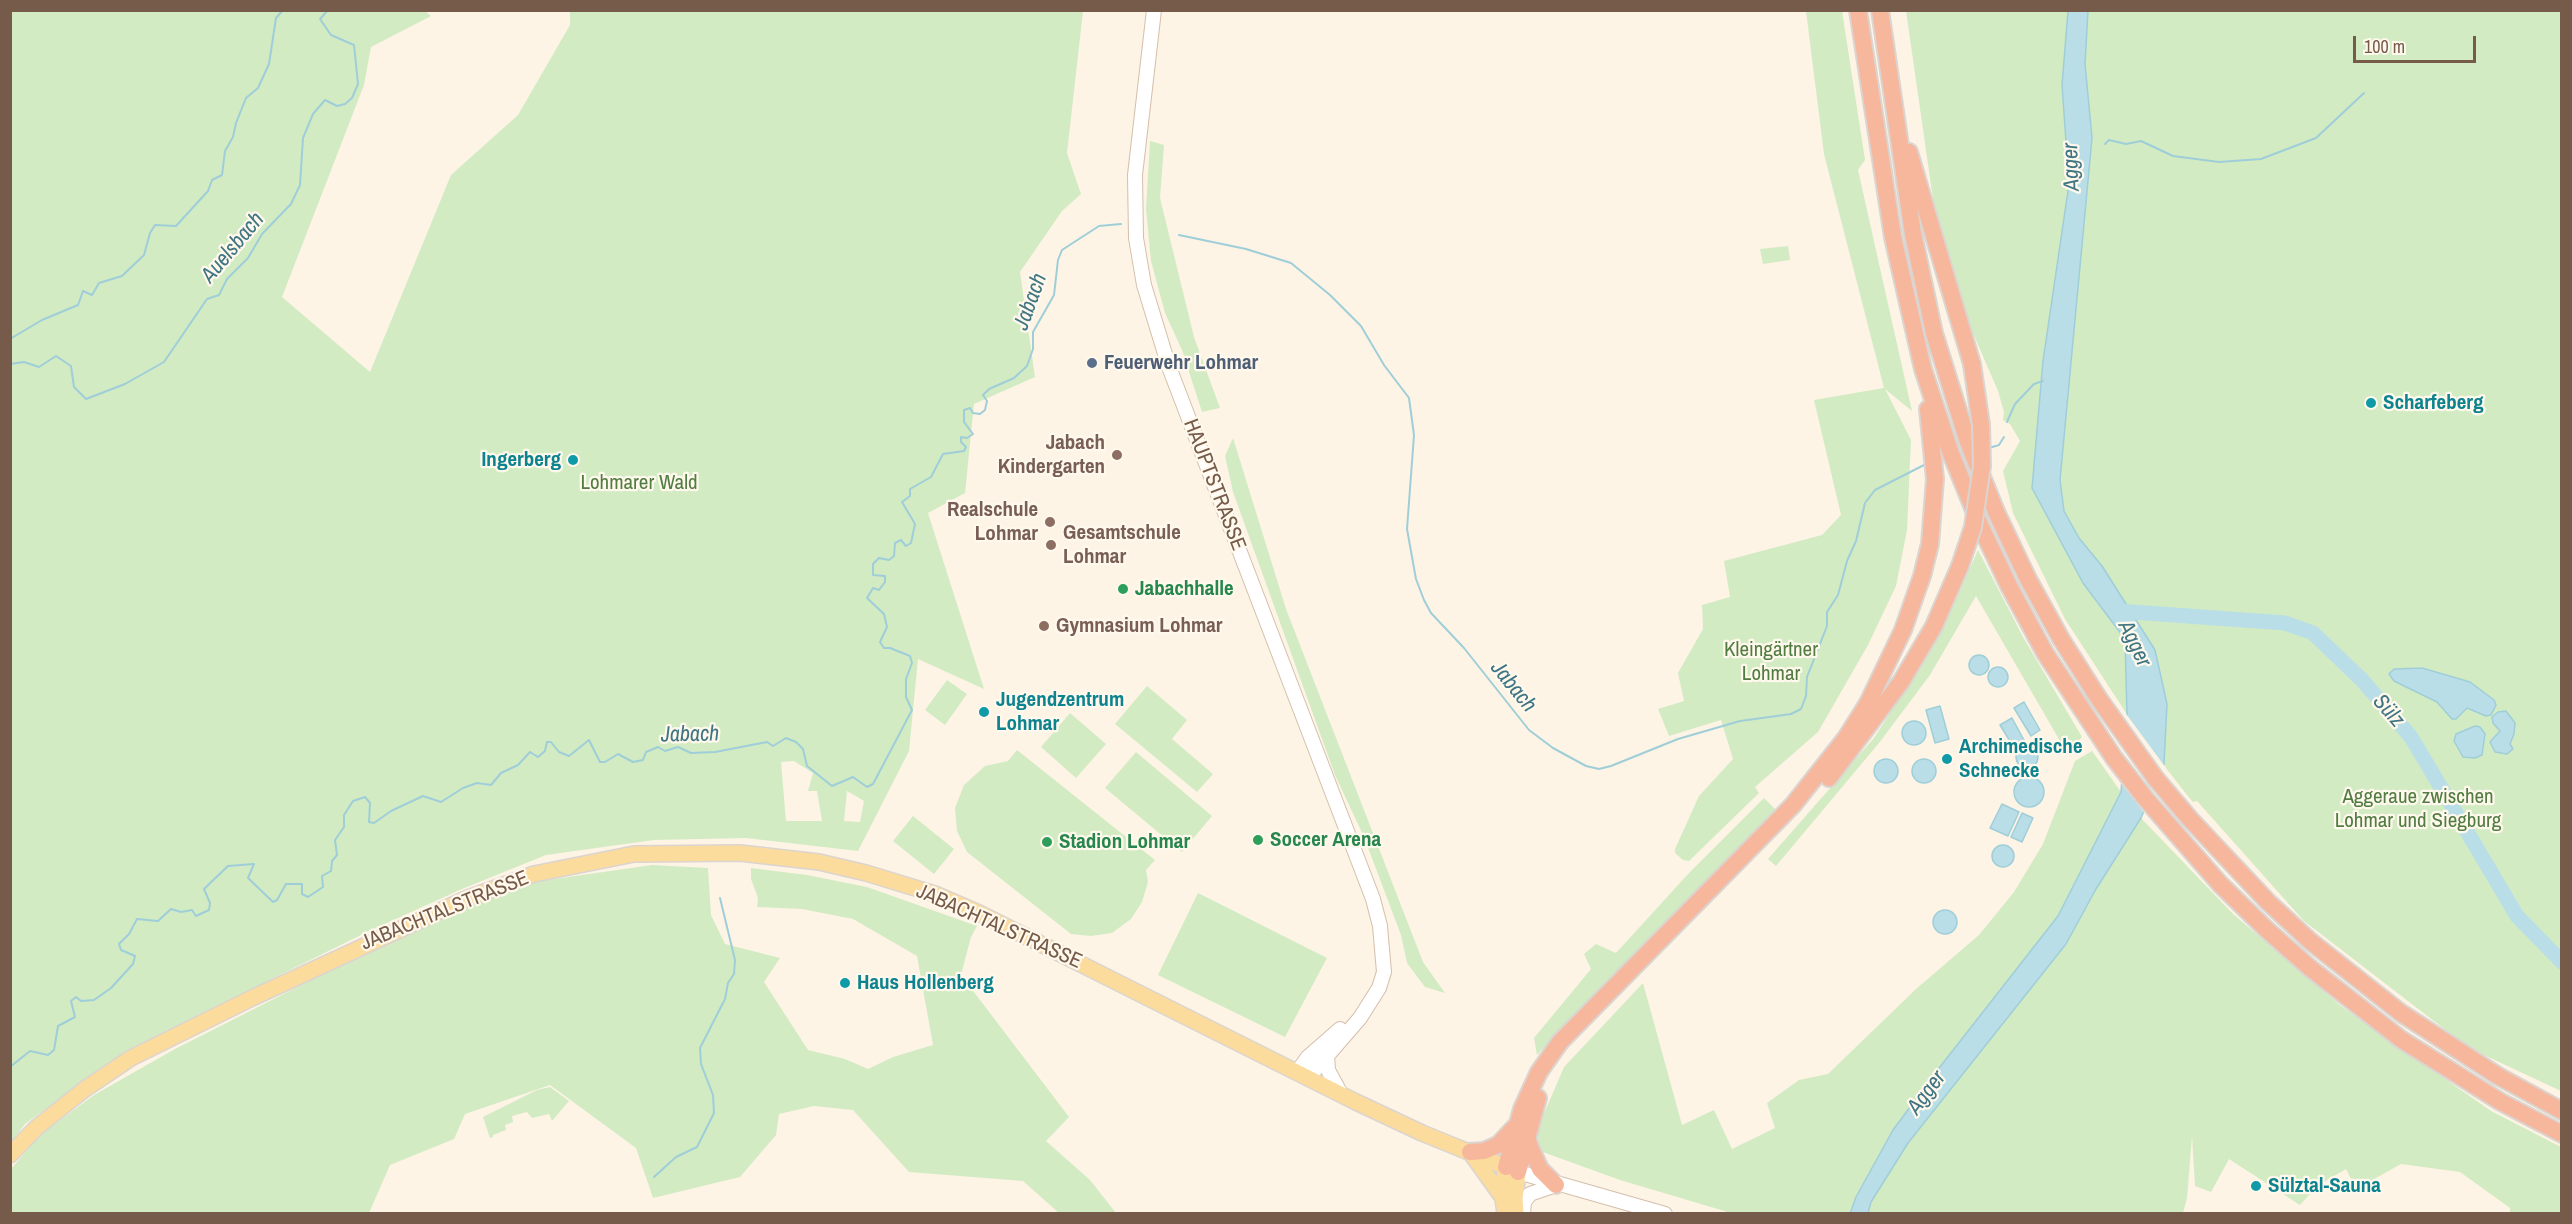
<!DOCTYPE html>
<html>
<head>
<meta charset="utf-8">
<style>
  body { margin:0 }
  #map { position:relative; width:2572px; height:1224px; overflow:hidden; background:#fdf4e5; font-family:"Archivo Narrow",sans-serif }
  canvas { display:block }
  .frame { position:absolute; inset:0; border:12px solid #765b4a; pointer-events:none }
  .scale { position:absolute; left:2353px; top:36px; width:123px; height:27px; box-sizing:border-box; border:3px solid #765b4a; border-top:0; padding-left:8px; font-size:18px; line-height:21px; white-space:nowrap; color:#765b4a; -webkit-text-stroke:4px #fff8ec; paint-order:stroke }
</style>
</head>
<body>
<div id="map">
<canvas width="2572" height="1224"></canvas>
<div class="frame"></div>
<div class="scale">100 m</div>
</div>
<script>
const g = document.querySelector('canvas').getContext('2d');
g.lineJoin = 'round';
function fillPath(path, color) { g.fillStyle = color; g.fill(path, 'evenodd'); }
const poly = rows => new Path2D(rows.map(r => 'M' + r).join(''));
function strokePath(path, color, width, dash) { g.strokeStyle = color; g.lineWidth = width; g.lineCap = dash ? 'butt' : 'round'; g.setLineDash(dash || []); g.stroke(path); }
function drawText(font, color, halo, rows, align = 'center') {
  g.font = font + ' "Archivo Narrow",sans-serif'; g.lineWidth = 4.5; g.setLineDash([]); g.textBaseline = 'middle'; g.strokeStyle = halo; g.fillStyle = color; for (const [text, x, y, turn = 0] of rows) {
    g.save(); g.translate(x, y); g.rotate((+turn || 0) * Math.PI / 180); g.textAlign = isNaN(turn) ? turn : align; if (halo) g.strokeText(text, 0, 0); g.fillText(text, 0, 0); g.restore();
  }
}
fillPath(poly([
  [11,11,425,11,431,16,371,47,364,85,282,297,370,372,451,175,518,115,570,25,570,11,1083,11,1067,153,1081,194,1062,211,1020,272,1035,377,974,404,965,493,928,513,984,689,918,659,909,751,858,851,746,838,654,840,546,855,462,889,367,932,128,1050,25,1124,11,1143],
  [794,761,813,773,808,791,817,791,822,821,786,821,781,762],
  [847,791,864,801,860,822,844,821],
  [1806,11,1842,11,1865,160,1858,170,1912,411,1885,389,1911,440,1907,530,1896,586,1868,645,1818,732,1755,787,1759,793,1689,861,1683,860,1675,853,1675,849,1699,796,1733,759,1721,720,1669,736,1658,709,1684,701,1678,673,1703,629,1702,605,1730,597,1724,561,1822,535,1841,515,1814,400,1884,388,1824,154],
  [1906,11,2561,11,2561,1091,2469,1048,2304,921,2197,801,2193,802,2187,795,2141,736,2065,619,2013,513,2003,471,2020,441,2010,424,2003,420,2004,412,1998,391,1966,317,1935,213],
  [1150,141,1164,145,1160,198,1194,337,1220,408,1202,412,1182,350,1165,313,1151,261,1146,209],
  [1788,246,1790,260,1763,264,1760,249],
  [1233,438,1286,609,1423,962,1445,993,1425,987,1407,963,1401,935,1364,837,1335,775,1233,492,1225,456],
  [1978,550,2023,637,2082,737,2067,753,1976,596,1930,675,1879,743,1776,866,1768,859,1874,738,1899,699,1946,622],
  [947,680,967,694,945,725,925,710],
  [1147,686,1187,720,1172,739,1213,774,1197,792,1115,724],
  [1070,713,1106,744,1076,778,1041,747],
  [1017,750,1155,860,1146,870,1148,882,1142,902,1131,919,1112,933,1091,936,1071,934,967,852,957,831,955,808,964,785,985,766,1008,761],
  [2092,751,2121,792,2087,862,2058,916,1936,1072,1893,1130,1856,1197,1850,1213,1731,1213,1620,1180,1540,1151,1537,1130,1564,1067,1643,983,1682,1125,1714,1110,1732,1149,1775,1128,1767,1103,1799,1080,1828,1074,1916,989,1979,935,2014,892,2043,844,2075,761],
  [1136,752,1212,816,1182,852,1105,788],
  [1764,798,1777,811,1537,1055,1534,1038,1591,969,1584,954,1596,944,1616,953,1689,873],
  [913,816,954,849,934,874,893,841],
  [2141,818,2233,914,2341,1006,2491,1111,2561,1147,2561,1213,2510,1213,2510,1208,2460,1172,2401,1164,2356,1189,2346,1169,2317,1186,2300,1205,2229,1159,2211,1192,2195,1186,2192,1136,2187,1198,2183,1213,1868,1214,1871,1202,1908,1143,2066,944,2096,889],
  [652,865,708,868,711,915,725,944,780,958,764,982,808,1050,845,1059,868,1069,893,1057,933,1045,917,956,853,919,802,909,757,907,758,898,751,879,751,868,807,875,867,887,977,926,971,937,961,975,1069,1117,1046,1141,1090,1180,1116,1213,1059,1213,1023,1181,909,1172,853,1110,814,1106,779,1114,776,1135,740,1177,653,1198,636,1148,550,1085,465,1114,454,1139,390,1165,369,1213,11,1214,11,1169,39,1136,94,1095,175,1049,333,969,472,905,540,881],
  [1198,893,1327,958,1285,1037,1158,975],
  [550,1087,569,1101,552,1121,549,1114,532,1118,527,1112,512,1116,513,1122,505,1125,506,1130,493,1135,493,1137,490,1138,483,1117,537,1090]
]), '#d2ebc3');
const water = poly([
  [2068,11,2088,11,2085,64,2092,138,2060,480,2064,511,2079,538,2102,566,2155,650,2167,704,2164,764,2141,818,2096,889,2066,944,1908,1143,1871,1202,1868,1213,1850,1214,1856,1197,1893,1130,1936,1072,2058,916,2121,792,2127,715,2125,639,2083,583,2032,488,2043,361,2069,184,2062,85,2068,11],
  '1969 665a10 10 0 1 1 20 0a10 10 0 1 1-20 0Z',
  '1988 677a10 10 0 1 1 20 0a10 10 0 1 1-20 0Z',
  [2422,668,2470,682,2494,700,2496,705,2491,715,2486,716,2467,708,2456,719,2452,719,2437,702,2394,681,2389,674,2394,669,2422,668],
  [2024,702,2040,730,2031,736,2014,708,2024,702],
  [1940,706,1949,739,1935,743,1926,710,1940,706],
  [2506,711,2515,723,2514,734,2510,744,2513,749,2507,754,2495,752,2490,742,2500,731,2493,723,2492,717,2498,712,2506,711],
  [2012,718,2024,740,2013,746,2000,725,2012,718],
  '1902 733a12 12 0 1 1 24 0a12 12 0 1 1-24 0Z',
  [2475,726,2480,727,2485,734,2482,755,2475,758,2463,757,2454,741,2456,734,2475,726],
  '2016 757a11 11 0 1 1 22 0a11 11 0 1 1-22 0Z',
  '1874 771a12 12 0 1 1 24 0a12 12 0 1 1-24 0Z',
  '1912 771a12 12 0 1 1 24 0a12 12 0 1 1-24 0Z',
  '2014 792a15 15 0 1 1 30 0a15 15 0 1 1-30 0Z',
  [2002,804,2019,812,2008,836,1990,828,2002,804],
  [2022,813,2033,818,2022,842,2011,837,2022,813],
  '1992 856a11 11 0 1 1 22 0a11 11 0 1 1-22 0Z',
  '1933 922a12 12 0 1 1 24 0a12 12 0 1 1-24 0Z'
]);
fillPath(water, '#b9dee7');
strokePath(water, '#9fced9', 1.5);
fillPath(poly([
  [2124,711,2166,768,2146,815,2119,781]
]), '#fdf4e5');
strokePath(poly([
  [2105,144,2109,140,2126,144,2141,141,2173,156,2219,162,2261,159,2316,138,2364,93],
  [1179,235,1246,249,1291,263,1330,295,1361,326,1384,365,1409,398,1414,435,1407,529,1416,579,1424,600,1431,613,1464,648,1529,730,1553,748,1586,766,1599,769,1611,766,1678,739,1740,721,1791,714,1801,709,1806,696,1807,677,1827,626,1827,612,1838,595,1847,561,1856,541,1865,503,1875,490,1924,465],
  [10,339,42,320,78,305,83,291,92,295,99,283,122,276,144,255,150,233,155,225,176,226,208,191,212,180,222,175,225,151,233,137,236,123,246,98,258,88,269,64,276,18,283,10],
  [10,364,24,362,39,367,56,356,71,366,74,387,86,399,125,384,164,362,207,299,219,295,227,279,248,258,262,234,291,204,300,185,303,138,313,114,325,100,337,106,345,104,352,98,358,84,354,45,331,35,320,19,328,10],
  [2007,422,2015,404,2034,384,2043,381],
  [1989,448,1999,445,2004,437],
  [10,1067,30,1051,48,1055,54,1050,58,1026,75,1017,71,1001,76,997,81,1001,94,1000,111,988,133,964,135,956,121,950,119,944,129,934,137,919,158,921,171,909,181,912,192,910,196,916,209,910,210,903,204,889,228,866,254,864,248,878,273,902,277,900,286,884,302,884,302,894,308,897,323,887,322,876,331,871,332,861,337,855,335,840,344,827,344,815,353,801,365,797,370,803,369,822,374,823,391,811,423,796,441,802,463,788,477,783,491,785,501,773,518,765,530,752,538,757,545,751,547,742,551,742,559,752,569,756,589,740,600,762,605,762,618,754,633,762,643,760,646,752,658,747,665,751,678,747,691,753,715,752,767,742,773,746,786,738,796,742,803,749,807,766,832,786,853,777,867,787,873,784,912,710,906,697,906,679,912,663,910,656,890,648,884,648,880,642,887,627,884,614,867,598,873,588,879,590,885,582,885,576,873,575,873,564,879,558,889,560,894,556,895,543,901,540,906,546,911,543,915,524,902,502,910,496,910,489,931,477,943,454,964,451,966,447,961,442,961,437,967,438,973,434,964,422,964,410,970,408,973,413,980,414,985,410,987,401,983,395,989,389,1014,378,1027,366,1033,349,1033,332,1054,295,1058,260,1062,250,1099,226,1121,224],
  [654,1177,676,1157,697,1147,714,1113,713,1095,701,1064,700,1048,725,999,728,983,734,974,735,960,720,898]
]), '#9fced9', 2);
strokePath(poly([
  [2118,611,2285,623,2313,633,2362,680,2411,737,2517,916,2562,962]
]), '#b9dee7', 15);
const secondary = poly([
  [1154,10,1135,175,1136,238,1144,285,1169,367,1373,899,1380,926,1384,972,1379,988,1360,1018,1308,1078],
  [1327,1055,1328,1070,1341,1094],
  [1297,1072,1308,1057,1340,1029],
  [1518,1172,1665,1214],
  [1523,1214,1524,1202,1530,1194,1556,1185]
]);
const primary = poly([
  [1470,1152,1503,1198],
  [10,1155,36,1128,85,1089,131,1058,252,998,468,898,534,874,634,854,740,853,819,862,866,873,935,894,979,913,1356,1102,1422,1133,1518,1172,1515,1199,1516,1214],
  [1505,1214,1502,1190,1506,1167]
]);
const motorway = poly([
  [1858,10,1893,237,1923,369,1950,451,1980,525,2009,586,2045,653,2114,758,2145,798,2220,884,2266,929,2310,968,2402,1040,2501,1102,2562,1134],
  [1880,10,1913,234,1934,333,1968,442,1997,514,2028,579,2061,639,2099,699,2156,779,2190,819,2268,902,2310,941,2401,1013,2498,1076,2562,1111],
  [1909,152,1972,364],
  [1829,778,1901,682,1934,626,1960,566],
  [1527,1136,1530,1147,1540,1169,1556,1185],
  [1470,1152,1484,1151,1498,1145,1515,1127],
  [1506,1167,1522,1109,1539,1072,1560,1042,1793,805,1846,738,1868,703,1903,630,1922,576,1930,544,1935,479,1928,409],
  [1518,1172,1538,1098]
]);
strokePath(secondary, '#d4bfab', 16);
strokePath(primary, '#dbd4d0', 18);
strokePath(motorway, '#dbd4d0', 20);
strokePath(secondary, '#fff', 14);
strokePath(primary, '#fcdc9d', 15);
strokePath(motorway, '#f7b79c', 16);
const motorwayBridge = poly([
  [1960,566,1973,527,1982,466,1981,425,1972,364]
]);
strokePath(motorwayBridge, '#dbd4d0', 20, []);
strokePath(motorwayBridge, '#f7b79c', 16);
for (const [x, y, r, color] of [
  [1092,363,6,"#5c6f8a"],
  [2371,403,6,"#0f9aa8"],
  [1117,455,6,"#8d6e63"],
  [573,460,6,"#0f9aa8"],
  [1050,522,6,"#8d6e63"],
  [1051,545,6,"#8d6e63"],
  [1123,589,6,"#2e9e5b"],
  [1044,626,6,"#8d6e63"],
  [984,712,6,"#0f9aa8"],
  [1947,759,6,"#0f9aa8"],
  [1258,840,6,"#2e9e5b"],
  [1047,842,6,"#2e9e5b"],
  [845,983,6,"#0f9aa8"],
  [2256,1186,6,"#0f9aa8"]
]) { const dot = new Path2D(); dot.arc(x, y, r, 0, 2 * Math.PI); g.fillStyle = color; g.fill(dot); strokePath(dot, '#fff8ec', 2); }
drawText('bold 21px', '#4e5e75', '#fff8ec', [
  ["Feuerwehr Lohmar",1104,363]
], 'left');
drawText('bold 21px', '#0d838f', '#fff8ec', [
  ["Scharfeberg",2383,403],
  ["Ingerberg",561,460,"right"],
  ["Jugendzentrum",996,700],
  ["Lohmar",996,724],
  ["Archimedische",1959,747],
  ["Schnecke",1959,771],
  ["Haus Hollenberg",857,983],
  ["Sülztal-Sauna",2268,1186]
], 'left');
drawText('bold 21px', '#785e54', '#fff8ec', [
  ["Jabach",1105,443],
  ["Kindergarten",1105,467],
  ["Realschule",1038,510],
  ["Lohmar",1038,534],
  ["Gesamtschule",1063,533,"left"],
  ["Lohmar",1063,557,"left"],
  ["Gymnasium Lohmar",1056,626,"left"]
], 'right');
drawText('21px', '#517c42', '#fff8ec', [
  ["Lohmarer Wald",639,483],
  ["Kleingärtner",1771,650],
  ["Lohmar",1771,674],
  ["Aggeraue zwischen",2418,797],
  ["Lohmar und Siegburg",2418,821]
]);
drawText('21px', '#765b4a', '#fff8ec', [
  ["HAUPTSTRASSE",1214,485,69],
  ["JABACHTALSTRASSE",445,911,-22],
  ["JABACHTALSTRASSE",999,927,24]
]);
drawText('bold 21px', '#27864d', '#fff8ec', [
  ["Jabachhalle",1135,589],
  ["Soccer Arena",1270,840],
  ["Stadion Lohmar",1059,842]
], 'left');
drawText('italic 22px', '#407583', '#fff8ec', [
  ["Agger",2072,167,-92],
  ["Auelsbach",233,248,-50],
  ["Jabach",1031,302,-70],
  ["Agger",2134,644,64],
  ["Jabach",1513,687,51],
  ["Sülz",2388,711,49],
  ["Jabach",690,735,-1],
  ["Agger",1927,1093,-53]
]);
</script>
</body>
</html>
